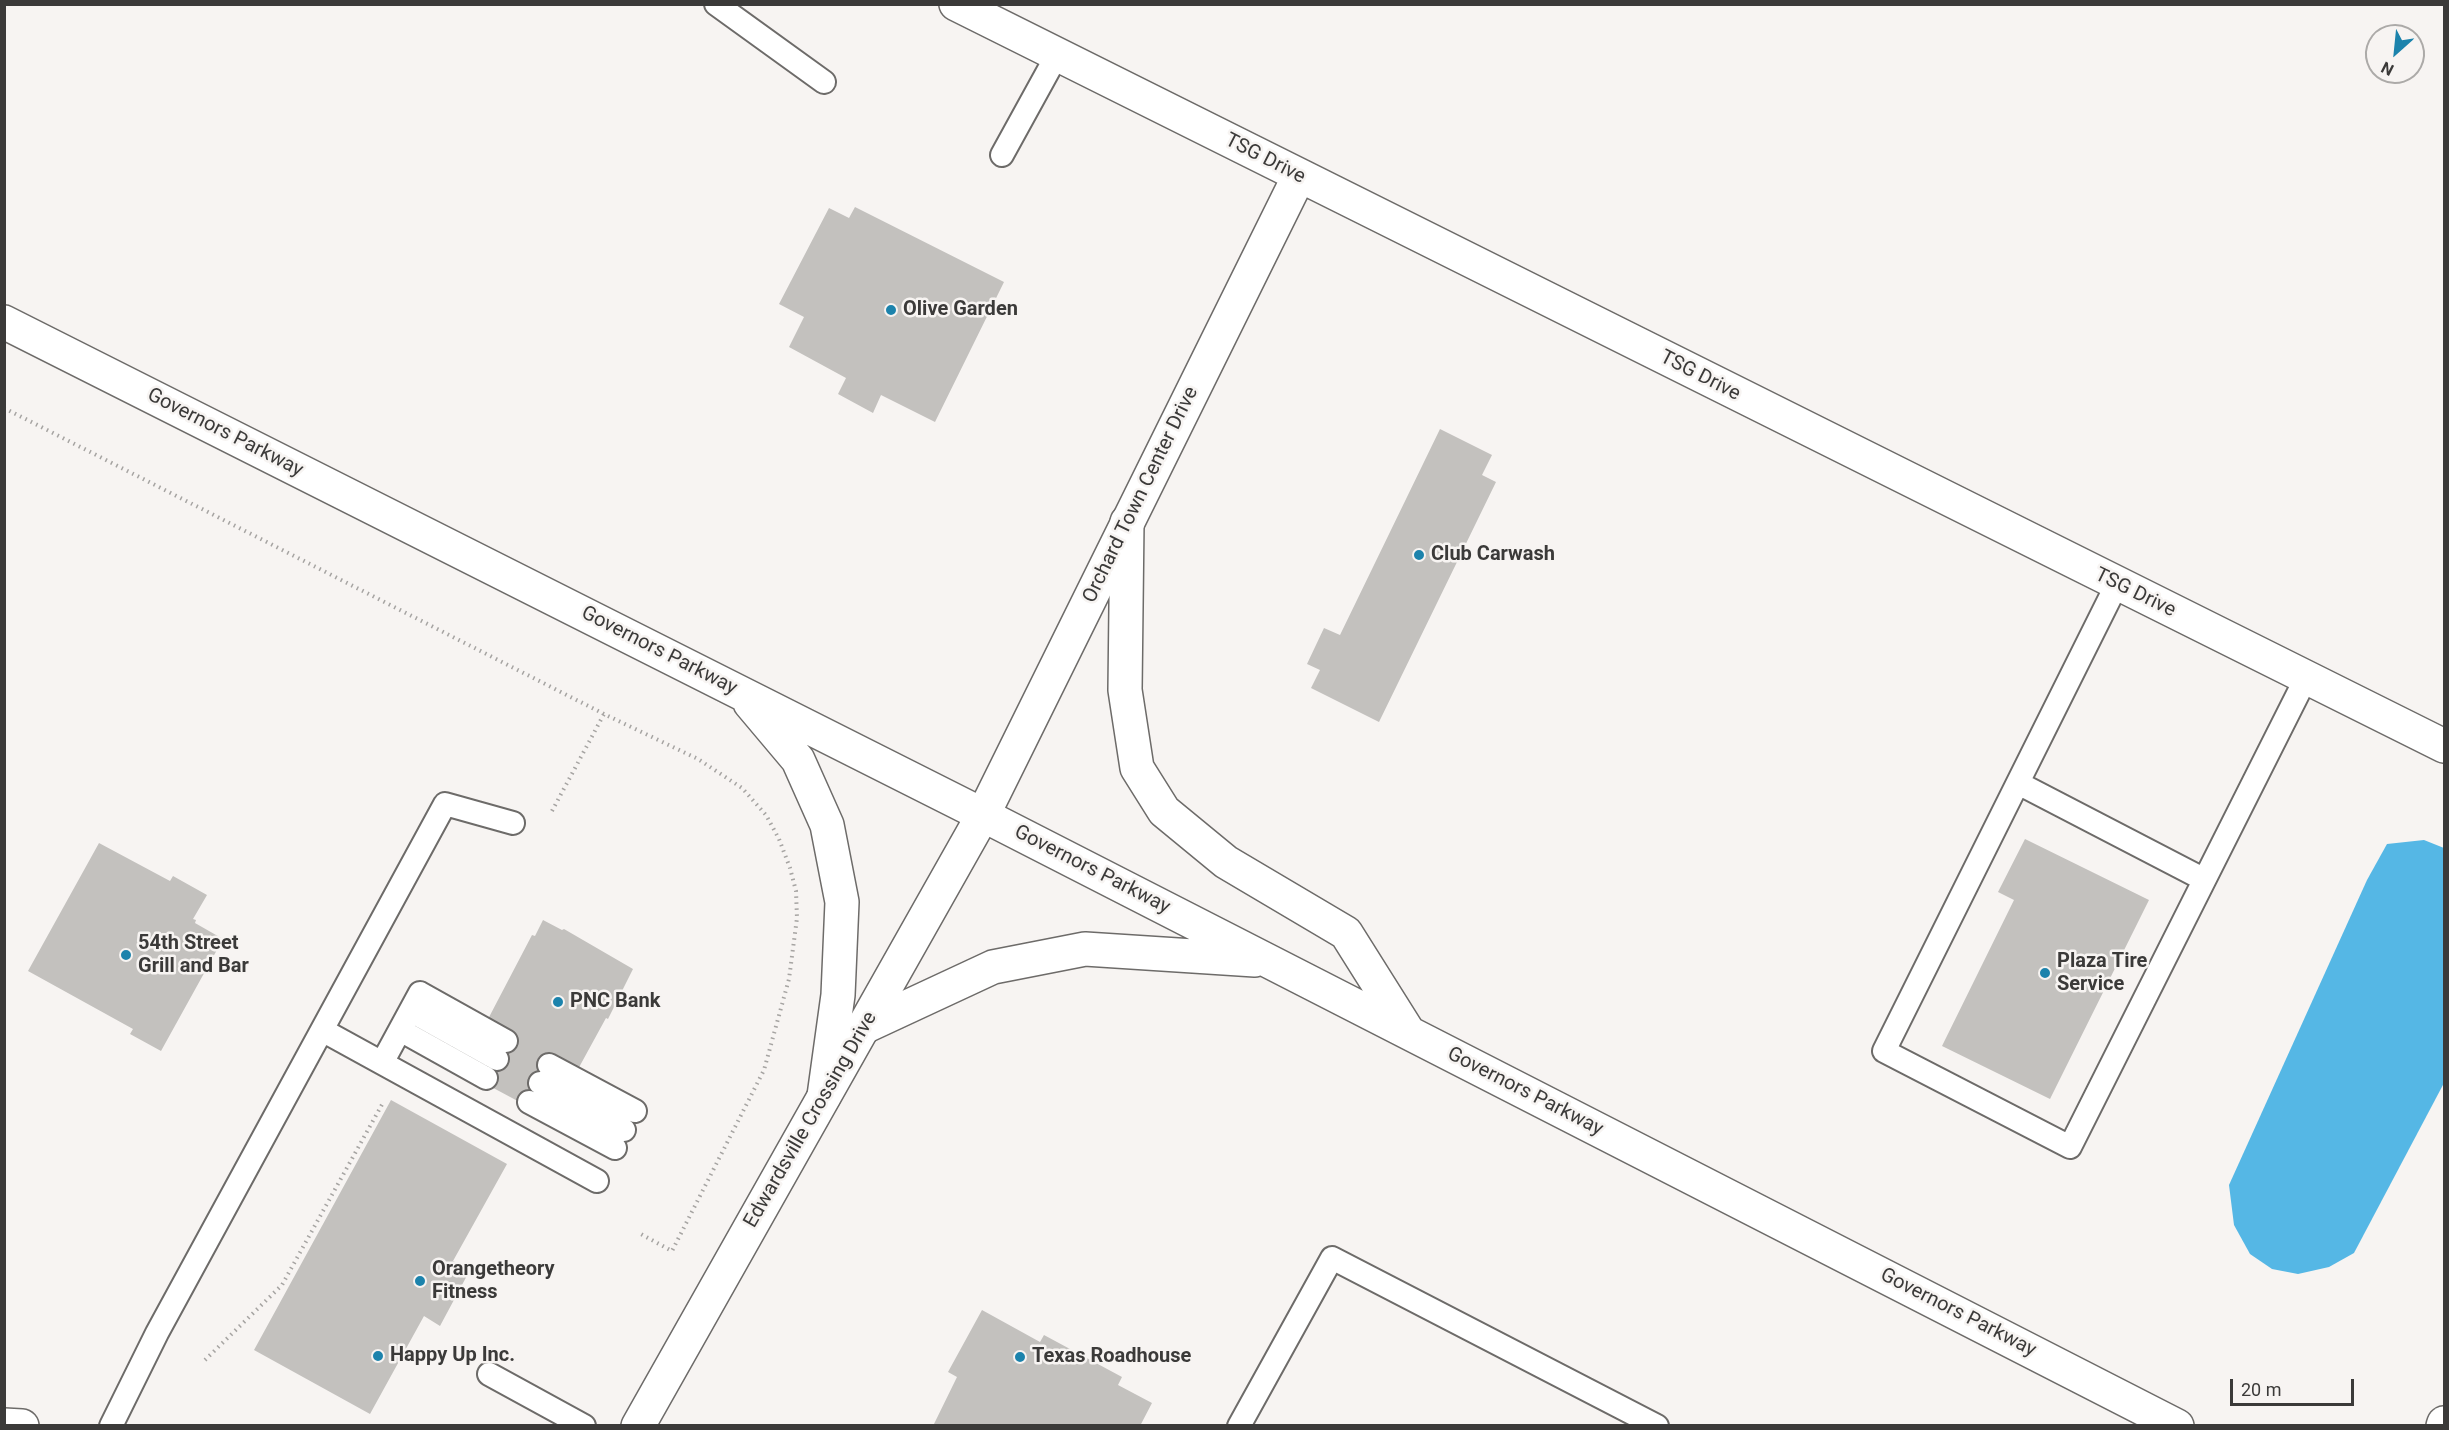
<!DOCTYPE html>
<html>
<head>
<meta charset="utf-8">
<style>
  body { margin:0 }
  #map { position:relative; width:2449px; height:1430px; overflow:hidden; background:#f7f4f2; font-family:Roboto,sans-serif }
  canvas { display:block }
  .frame { position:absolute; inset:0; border:6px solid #3b3a39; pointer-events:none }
  .north { position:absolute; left:2365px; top:24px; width:60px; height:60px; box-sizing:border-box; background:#f7f4f2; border:2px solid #acaaa8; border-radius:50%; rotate:207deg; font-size:16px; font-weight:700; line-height:24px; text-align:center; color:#3b3a39 }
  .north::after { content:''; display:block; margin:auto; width:21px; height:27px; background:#1c83ac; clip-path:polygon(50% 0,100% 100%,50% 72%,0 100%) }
  .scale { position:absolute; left:2230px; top:1379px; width:124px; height:27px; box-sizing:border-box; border:3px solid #3b3a39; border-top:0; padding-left:8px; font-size:18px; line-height:21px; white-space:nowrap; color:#3b3a39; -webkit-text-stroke:4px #f7f4f2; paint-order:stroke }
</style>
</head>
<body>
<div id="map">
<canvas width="2449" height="1430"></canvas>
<div class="frame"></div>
<div class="north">N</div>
<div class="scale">20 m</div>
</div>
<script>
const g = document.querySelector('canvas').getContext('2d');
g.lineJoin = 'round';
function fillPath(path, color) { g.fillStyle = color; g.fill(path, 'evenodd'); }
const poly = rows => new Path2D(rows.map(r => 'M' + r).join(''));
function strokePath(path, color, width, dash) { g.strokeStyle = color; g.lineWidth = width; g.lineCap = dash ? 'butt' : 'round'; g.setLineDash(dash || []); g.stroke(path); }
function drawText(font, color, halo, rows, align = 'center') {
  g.font = font + ' Roboto,sans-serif'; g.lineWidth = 5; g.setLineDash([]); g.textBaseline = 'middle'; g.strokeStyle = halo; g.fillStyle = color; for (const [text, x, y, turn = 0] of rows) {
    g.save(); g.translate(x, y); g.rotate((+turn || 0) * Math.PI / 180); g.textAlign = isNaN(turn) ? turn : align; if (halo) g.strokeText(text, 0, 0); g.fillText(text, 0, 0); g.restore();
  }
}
fillPath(poly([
  [2424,840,2444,848,2444,1083,2354,1253,2329,1267,2298,1274,2272,1269,2250,1254,2234,1225,2229,1185,2367,880,2387,844]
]), '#55b7e5');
fillPath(poly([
  [855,207,1004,282,935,422,881,395,873,413,838,394,846,378,789,347,804,317,779,304,829,208,849,218],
  [1440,429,1492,455,1482,475,1496,482,1379,722,1311,688,1320,670,1307,664,1324,628,1340,635],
  [2025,839,2149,900,2050,1099,1942,1046,2014,900,1998,892],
  [99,843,170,881,173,876,207,895,193,919,196,920,195,923,223,939,161,1051,130,1034,133,1029,28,971],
  [543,920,562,930,564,929,633,969,608,1019,606,1018,577,1071,527,1106,484,1083,487,1021,532,935,535,936],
  [391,1100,507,1164,453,1261,470,1270,440,1326,424,1316,370,1414,254,1350],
  [982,1310,1040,1342,1044,1335,1122,1377,1118,1385,1152,1403,1140,1426,933,1426,957,1377,948,1372]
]), '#c3c1be');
const service = poly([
  [716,4,824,82],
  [1002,155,1057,55],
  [2117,584,1884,1051,2070,1147,2306,678],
  [2018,783,2203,879],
  [411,1011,497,1059],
  [322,1030,597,1181],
  [400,1030,486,1078],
  [382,1063,420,993,506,1041],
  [549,1065,635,1111],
  [540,1083,624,1130],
  [529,1102,615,1148],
  [489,1374,584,1426],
  [111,1426,157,1333,445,804,513,823],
  [1239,1426,1332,1258,1657,1426]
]);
const minor = poly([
  [956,4,2444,746],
  [4,1425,22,1426],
  [638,1426,983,815,1299,176]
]);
const secondary = poly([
  [2443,1426,2444,1423]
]);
const primary = poly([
  [4,322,983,815,2177,1426],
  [1127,522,1125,690,1137,768,1164,811,1226,862,1346,933,1407,1030],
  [750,703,798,760,827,825,842,902,838,995,824,1096],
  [864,1027,993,967,1085,949,1255,960]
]);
strokePath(service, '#6d6b69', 26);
strokePath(minor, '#6d6b69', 36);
strokePath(secondary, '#6d6b69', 36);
strokePath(primary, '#6d6b69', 36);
strokePath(poly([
  [4,408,604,714,698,759,742,788,766,815,779,839,790,868,796,891,797,918,789,979,764,1070,672,1251,639,1233],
  [552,811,604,714],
  [205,1360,282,1285,384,1101]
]), '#a6a4a2', 4, [1.5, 4.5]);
strokePath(service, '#fff', 22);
strokePath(minor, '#fff', 33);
strokePath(secondary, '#fff', 33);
strokePath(primary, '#fff', 33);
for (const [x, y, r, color] of [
  [891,310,6,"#1c83ac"],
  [1419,555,6,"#1c83ac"],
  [126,955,6,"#1c83ac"],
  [2045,973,6,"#1c83ac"],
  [558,1002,6,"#1c83ac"],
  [420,1281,6,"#1c83ac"],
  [378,1356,6,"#1c83ac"],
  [1020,1357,6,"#1c83ac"]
]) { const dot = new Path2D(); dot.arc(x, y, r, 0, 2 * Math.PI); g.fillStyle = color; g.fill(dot); strokePath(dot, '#f7f4f2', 2); }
drawText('20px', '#3b3a39', '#f7f4f2', [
  ["TSG Drive",1265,159,27],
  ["TSG Drive",1700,376,27],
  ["Governors Parkway",225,433,27],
  ["Orchard Town Center Drive",1141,495,-64],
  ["TSG Drive",2135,593,26],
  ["Governors Parkway",659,651,27],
  ["Governors Parkway",1092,870,27],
  ["Governors Parkway",1525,1092,27],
  ["Edwardsville Crossing Drive",811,1120,-60],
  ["Governors Parkway",1958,1313,27]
]);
drawText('bold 20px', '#3b3a39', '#f7f4f2', [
  ["Olive Garden",903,310],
  ["Club Carwash",1431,555],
  ["54th Street",138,944],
  ["Grill and Bar",138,967],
  ["Plaza Tire",2057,962],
  ["Service",2057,985],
  ["PNC Bank",570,1002],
  ["Orangetheory",432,1270],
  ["Fitness",432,1293],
  ["Happy Up Inc.",390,1356],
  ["Texas Roadhouse",1032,1357]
], 'left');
</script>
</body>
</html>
